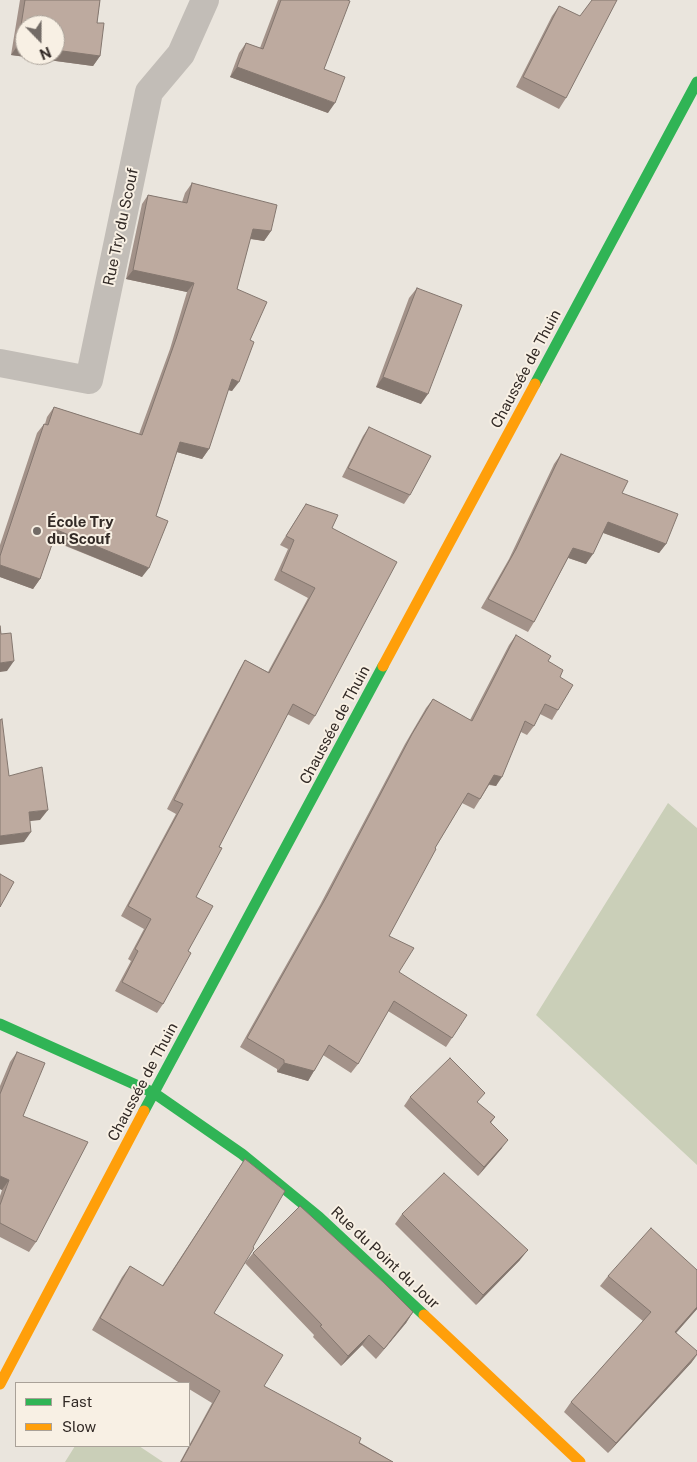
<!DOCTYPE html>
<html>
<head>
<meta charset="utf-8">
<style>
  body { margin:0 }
  #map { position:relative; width:697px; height:1462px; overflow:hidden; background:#eae5dd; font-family:"Public Sans",sans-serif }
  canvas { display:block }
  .legend { position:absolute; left:15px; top:1382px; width:175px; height:65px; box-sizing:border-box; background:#f8f0e4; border:1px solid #a9a198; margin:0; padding:6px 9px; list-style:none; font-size:15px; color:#322a26 }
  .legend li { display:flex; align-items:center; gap:10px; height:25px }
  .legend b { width:25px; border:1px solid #a9a198 }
  .north { position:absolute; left:15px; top:15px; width:50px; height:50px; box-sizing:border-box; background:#f8f0e4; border:1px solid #a9a198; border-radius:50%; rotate:158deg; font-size:14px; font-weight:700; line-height:20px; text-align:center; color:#322a26 }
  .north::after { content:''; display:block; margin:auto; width:18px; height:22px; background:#726b66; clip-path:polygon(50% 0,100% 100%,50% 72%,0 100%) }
</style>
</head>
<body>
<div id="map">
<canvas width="697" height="1462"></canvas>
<ul class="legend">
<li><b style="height:6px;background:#30b455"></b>Fast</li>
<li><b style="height:6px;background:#ff9f0a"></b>Slow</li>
</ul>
<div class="north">N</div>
</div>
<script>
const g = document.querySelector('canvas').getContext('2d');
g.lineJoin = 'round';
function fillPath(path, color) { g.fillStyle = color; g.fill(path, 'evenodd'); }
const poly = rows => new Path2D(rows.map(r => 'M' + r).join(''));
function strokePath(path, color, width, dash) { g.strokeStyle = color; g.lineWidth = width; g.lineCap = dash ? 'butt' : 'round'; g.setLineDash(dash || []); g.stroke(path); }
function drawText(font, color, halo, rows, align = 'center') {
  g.font = font + ' "Public Sans",sans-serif'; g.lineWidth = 4; g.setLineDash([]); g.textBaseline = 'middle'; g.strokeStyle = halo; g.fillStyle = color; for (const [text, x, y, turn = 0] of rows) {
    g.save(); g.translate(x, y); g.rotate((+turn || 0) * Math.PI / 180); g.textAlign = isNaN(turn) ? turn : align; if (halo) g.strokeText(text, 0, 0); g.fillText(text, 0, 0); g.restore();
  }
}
fillPath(poly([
  [668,803,697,828,697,1165,536,1015],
  [75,1446,139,1446,163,1462,65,1462]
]), '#cacfb8');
strokePath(poly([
  [0,363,89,380,149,92,181,54,205,0]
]), '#c2bdb7', 28);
strokePath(poly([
  [535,384,697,82],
  [0,1024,154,1093,242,1154,319,1217,424,1315],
  [144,1111,383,666]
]), '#30b455', 11);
strokePath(poly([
  [383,666,535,384],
  [424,1315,580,1462],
  [0,1384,144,1111]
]), '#ff9f0a', 11);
fillPath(poly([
  [20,0,100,0,97,23,100,56,93,66,11,55],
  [278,0,347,0,324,69,328,113,230,77,239,53,246,43,260,48],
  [559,6,566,98,559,109,516,87,552,16],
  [192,183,271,231,264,241,250,239,237,289,250,340,232,391,228,390,209,449,202,459,177,452,156,516,142,577,53,541,40,579,33,589,0,577,0,545,37,433,44,424,45,424,47,417,54,407,139,434,170,349,187,292,126,279,142,204,148,195,182,202,185,193],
  [417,288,421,404,376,387,409,298],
  [369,427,410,495,404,504,342,477,363,436],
  [561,454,622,493,666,544,659,553,603,533,586,564,568,558,534,622,528,632,481,608,509,559,554,464],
  [306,504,332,528,315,716,309,725,287,714,219,847,196,897,188,951,163,1004,157,1013,115,991,131,961,128,959,144,929,121,916,176,814,167,809,239,670,245,660,268,672,308,598,274,580,288,549,280,545],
  [516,635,548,661,560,677,558,710,552,720,540,714,534,726,527,735,521,732,496,786,489,785,474,809,462,803,435,848,389,936,399,972,452,1038,446,1047,388,1011,358,1064,351,1073,323,1055,308,1081,277,1072,277,1069,240,1047,320,905,405,744,426,708,433,699,470,720,509,645],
  [17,1052,36,1242,29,1252,0,1237,0,1196,2,1190,0,1189,0,1086,10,1062],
  [410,1097,478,1103,495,1117,491,1123,502,1148,478,1176,404,1106],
  [245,1159,214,1313,264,1386,393,1462,180,1462,212,1403,189,1389,189,1383,180,1383,92,1330,122,1277,130,1266,162,1286],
  [402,1214,520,1260,476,1305,395,1224],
  [253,1253,413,1312,406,1323,376,1359,362,1345,341,1366,313,1337,314,1335,245,1263],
  [608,1276,697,1309,676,1333,697,1355,691,1363,608,1453,564,1412,571,1402,643,1321,600,1286]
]), '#a39289');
fillPath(poly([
  [18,45,25,46,25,55,55,55,55,50,100,56,93,66,11,55],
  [237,67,335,103,328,113,230,77],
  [253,229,271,231,264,241,246,238],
  [133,270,194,283,187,292,126,279],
  [383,377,428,394,421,404,376,387],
  [232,379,239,382,232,391,225,389],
  [180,442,209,449,202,459,173,451],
  [608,522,666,544,659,553,601,532],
  [57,530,149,568,142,577,50,539],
  [573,548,593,554,586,564,566,557],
  [0,565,40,579,33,589,0,577],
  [14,661,7,671,0,672,0,663],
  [494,775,502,777,496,786,488,784],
  [48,810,40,820,22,822,29,812],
  [31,832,24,842,0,845,0,836],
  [284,1063,314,1071,308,1081,277,1072],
  [508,1140,502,1148,478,1176,484,1167],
  [0,1176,9,1180,2,1190,0,1189],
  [528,1250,520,1260,476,1305,483,1295],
  [697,1307,697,1309,668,1342,675,1332],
  [413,1312,406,1323,376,1359,384,1349],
  [369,1335,362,1345,341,1366,348,1356],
  [697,1355,691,1363,608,1453,616,1443]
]), '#84776f');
const building = poly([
  [25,0,100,0,97,23,104,23,100,56,55,50,55,25,25,25,25,46,18,45,25,0],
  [281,0,347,0,350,1,324,69,345,77,335,103,237,67,246,43,263,49,281,0],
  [592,0,617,0,566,98,523,77,559,6,580,16,592,0],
  [192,183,277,205,271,231,253,229,237,289,267,302,250,340,254,342,239,382,232,379,209,449,180,442,156,516,168,521,149,568,57,530,40,579,0,565,0,556,44,424,48,425,54,407,142,435,176,339,194,283,133,270,148,195,187,203,192,183],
  [417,288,462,305,428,394,383,377,417,288],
  [369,427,431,456,410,495,348,468,369,427],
  [561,454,628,481,622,493,678,514,666,544,608,522,593,554,573,548,534,622,488,599,516,549,561,454],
  [306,504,338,515,332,528,397,562,315,716,293,704,219,847,222,848,196,897,213,906,188,951,191,953,163,1004,122,982,138,951,135,949,151,919,128,906,183,804,174,800,245,660,269,673,315,588,281,571,294,540,286,536,306,504],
  [0,626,1,634,11,633,14,661,0,663,0,626],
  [516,635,551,656,548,661,563,670,560,677,573,685,558,710,545,704,534,726,525,721,502,777,494,775,480,799,468,793,435,848,436,849,389,936,414,948,399,972,467,1015,452,1038,394,1001,358,1064,329,1045,314,1071,284,1063,284,1060,247,1038,327,896,412,734,433,699,472,721,516,635],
  [2,719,9,776,42,767,48,810,29,812,31,832,0,836,0,720,2,719],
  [0,874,14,882,0,907,0,874],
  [17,1052,45,1063,23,1116,88,1142,36,1242,0,1223,0,1205,9,1180,0,1176,0,1094,17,1052],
  [450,1058,485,1093,477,1102,495,1117,490,1122,508,1140,484,1167,410,1097,450,1058],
  [245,1159,285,1191,253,1247,254,1248,214,1313,283,1355,264,1386,361,1438,359,1443,393,1462,181,1462,220,1391,100,1318,130,1266,163,1286,245,1159],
  [444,1173,528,1250,483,1295,402,1214,444,1173],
  [300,1206,383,1282,413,1312,384,1349,369,1335,348,1356,320,1326,322,1325,253,1253,300,1206],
  [651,1228,697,1270,697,1307,675,1332,697,1351,697,1354,616,1443,571,1402,651,1312,608,1276,651,1228]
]);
fillPath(building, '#bdaa9f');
strokePath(building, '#84776f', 1);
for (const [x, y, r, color] of [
  [37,531,5,"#726b66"]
]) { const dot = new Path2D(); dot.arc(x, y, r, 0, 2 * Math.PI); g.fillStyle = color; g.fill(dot); strokePath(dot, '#f8f0e4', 2); }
drawText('15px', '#322a26', '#f8f0e4', [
  ["Rue Try du Scouf",121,227,-78],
  ["Chaussée de Thuin",526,369,-62],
  ["Chaussée de Thuin",335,725,-62],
  ["Chaussée de Thuin",143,1082,-62],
  ["Rue du Point du Jour",385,1258,43]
]);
drawText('bold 15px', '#322a26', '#f8f0e4', [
  ["École Try",47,522],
  ["du Scouf",47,539]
], 'left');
</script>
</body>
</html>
